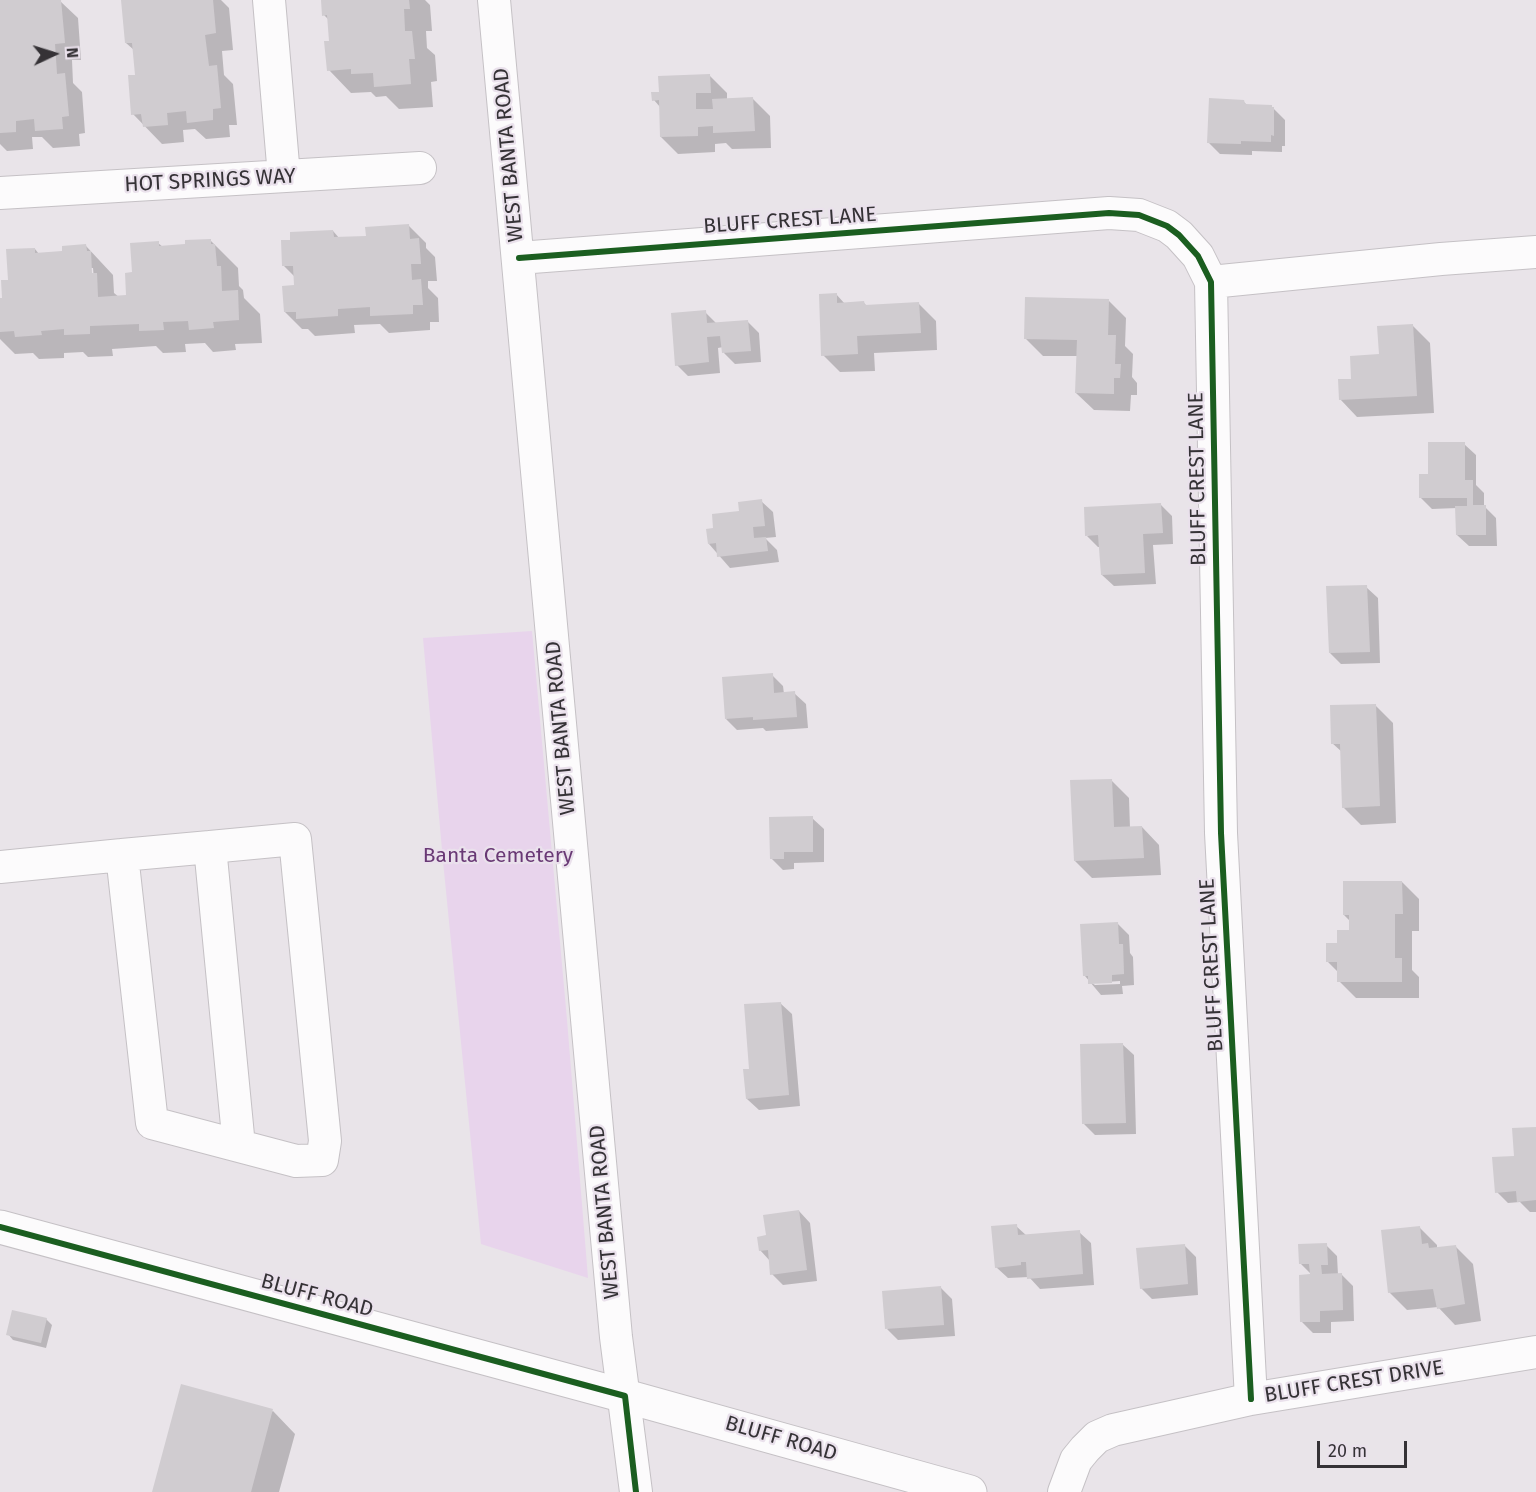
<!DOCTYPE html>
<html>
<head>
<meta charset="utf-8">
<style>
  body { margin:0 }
  #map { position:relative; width:1536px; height:1492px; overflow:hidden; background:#e9e4e9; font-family:"Fira Sans",sans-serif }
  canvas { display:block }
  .north { position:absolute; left:24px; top:24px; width:60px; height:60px; -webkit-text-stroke:4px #eae1ec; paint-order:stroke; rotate:86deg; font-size:16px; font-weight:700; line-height:24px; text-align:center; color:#353236 }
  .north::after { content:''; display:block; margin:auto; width:21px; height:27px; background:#353236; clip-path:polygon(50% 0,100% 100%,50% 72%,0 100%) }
  .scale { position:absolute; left:1317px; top:1441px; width:90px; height:27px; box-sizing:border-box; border:3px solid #353236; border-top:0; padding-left:8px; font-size:18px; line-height:21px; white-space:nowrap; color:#353236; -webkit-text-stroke:4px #eae1ec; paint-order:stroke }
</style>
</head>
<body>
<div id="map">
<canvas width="1536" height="1492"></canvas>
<div class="north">N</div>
<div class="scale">20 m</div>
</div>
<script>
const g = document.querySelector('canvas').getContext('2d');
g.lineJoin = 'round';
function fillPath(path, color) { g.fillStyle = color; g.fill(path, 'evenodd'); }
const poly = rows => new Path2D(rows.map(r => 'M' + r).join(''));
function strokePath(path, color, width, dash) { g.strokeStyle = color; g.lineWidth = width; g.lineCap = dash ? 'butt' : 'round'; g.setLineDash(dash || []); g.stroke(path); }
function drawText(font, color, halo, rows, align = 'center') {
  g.font = font + ' "Fira Sans",sans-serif'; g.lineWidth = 4.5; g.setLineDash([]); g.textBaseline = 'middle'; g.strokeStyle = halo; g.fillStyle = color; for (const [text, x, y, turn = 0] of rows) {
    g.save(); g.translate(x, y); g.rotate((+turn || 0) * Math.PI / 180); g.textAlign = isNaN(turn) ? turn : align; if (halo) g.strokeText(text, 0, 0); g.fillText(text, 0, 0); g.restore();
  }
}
fillPath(poly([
  [532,631,567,1020,588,1278,481,1244,443,861,423,638]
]), '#e8d4ec');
fillPath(poly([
  [0,0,60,1,78,18,81,60,72,60,73,83,82,92,85,133,79,134,80,146,53,148,42,137,32,137,33,149,7,151,0,144],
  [122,0,221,0,229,8,233,50,222,51,224,75,233,84,237,125,229,125,230,137,206,139,195,129,183,130,184,142,162,144,133,114,137,76,134,50,126,43],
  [322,0,425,0,430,5,432,31,426,31,427,48,435,55,437,81,431,82,433,107,399,109,386,96,376,97,371,92,351,93,329,70,331,42,329,20,324,15],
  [710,76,727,93,727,100,753,99,770,116,771,148,732,149,726,143,715,144,715,152,678,154,661,137,660,107,654,100,660,93],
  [1243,101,1248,106,1271,106,1285,120,1285,146,1282,146,1282,152,1252,151,1252,155,1220,154,1209,143],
  [409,226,426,243,426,248,435,257,437,281,428,281,428,288,438,298,439,322,430,322,430,330,389,333,380,324,354,325,355,333,315,336,308,329,302,329,285,312,295,287,295,277,284,266,292,241,333,231,340,239,367,237],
  [210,240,238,268,239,286,243,290,244,298,260,314,262,343,235,344,236,350,213,352,205,343,185,344,186,352,163,353,156,346,112,349,113,356,88,357,83,352,64,353,64,358,39,359,33,353,15,354,0,339,0,300,4,300,10,281,35,249,39,254,64,253,86,246,113,275,114,293,119,297,128,297,133,274,158,243,163,247,187,246],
  [90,268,93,268,94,280],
  [836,294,845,304,864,303,867,306,919,304,936,321,937,350,874,353,875,371,840,372,823,355],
  [1109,301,1126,318,1125,346,1133,354,1132,377,1137,383,1137,395,1131,395,1130,411,1094,410,1076,393,1078,356,1043,356,1025,338],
  [705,312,717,324,747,321,759,333,761,362,735,364,724,353,723,347,718,348,720,373,688,376,677,365],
  [1413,326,1430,343,1434,413,1357,417,1340,399,1353,380],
  [1464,444,1476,455,1476,485,1484,493,1484,506,1496,518,1497,546,1469,546,1457,535,1457,508,1432,509,1420,497,1429,475],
  [761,501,773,512,776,537,765,538,777,550,779,562,730,568,709,544,715,530],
  [1161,505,1172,516,1173,544,1153,545,1156,584,1114,586,1102,575,1101,547,1098,547,1087,536],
  [1366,587,1378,598,1380,663,1341,664,1330,653],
  [772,675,783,686,784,694,794,693,806,704,808,728,766,731,763,728,737,730,726,719],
  [1376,706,1393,723,1396,823,1361,825,1343,807,1342,752,1332,743],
  [1111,780,1129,798,1130,828,1142,827,1159,845,1161,875,1092,878,1075,861],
  [812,818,824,829,824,862,794,863,794,869,783,870,771,858],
  [1402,882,1419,899,1419,931,1412,931,1412,970,1419,977,1419,998,1356,998,1339,981,1339,973,1328,962,1338,944,1350,931,1350,921,1344,915],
  [1117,923,1129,935,1130,953,1133,957,1134,985,1122,986,1123,994,1101,995,1085,976],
  [1120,981,1120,984,1095,985,1092,983],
  [780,1003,792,1014,800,1106,759,1110,747,1099,751,1070],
  [1122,1044,1134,1055,1136,1134,1095,1135,1084,1124],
  [1536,1128,1536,1212,1530,1212,1520,1202,1508,1203,1497,1192,1515,1157],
  [799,1211,810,1223,817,1281,783,1285,772,1274,770,1261,760,1250,767,1237],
  [1016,1226,1027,1236,1079,1232,1091,1243,1094,1285,1040,1289,1029,1277,1008,1278,996,1267],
  [1419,1227,1437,1245,1437,1249,1456,1247,1473,1264,1481,1321,1455,1325,1438,1307,1407,1310,1389,1292],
  [1184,1245,1196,1257,1198,1295,1152,1299,1141,1288],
  [1326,1245,1337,1256,1338,1275,1342,1275,1353,1286,1354,1321,1331,1322,1331,1333,1313,1333,1302,1322,1313,1276,1301,1264],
  [941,1288,952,1299,955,1336,898,1340,887,1329],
  [46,1319,52,1325,46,1348,13,1340,8,1334],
  [273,1411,295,1434,279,1492,153,1492]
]), '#0003');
fillPath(poly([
  [0,0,61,0,65,43,55,44,57,74,65,73,69,116,62,117,63,129,35,131,34,119,16,121,16,132,0,133],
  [121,0,213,0,216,33,205,35,209,66,217,65,221,108,213,109,213,120,187,123,186,111,167,113,168,125,143,127,141,114,131,115,128,75,135,75,132,43,125,43],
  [321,0,409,0,410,9,404,9,405,31,412,31,415,59,409,59,411,84,374,87,373,73,351,74,351,69,327,71,324,41,329,41,327,15,322,16],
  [710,74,711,93,696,93,696,109,713,109,712,99,753,97,755,131,713,133,713,126,698,127,698,136,660,137,659,100,652,101,651,92,659,92,658,76],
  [1209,98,1244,100,1245,104,1272,105,1272,107,1274,107,1274,136,1271,135,1271,142,1241,141,1241,144,1207,143],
  [409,224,410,239,419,238,421,264,411,264,412,280,421,279,423,305,413,305,413,314,370,316,370,307,338,309,338,316,296,319,296,312,284,312,282,286,294,285,293,266,282,266,281,240,290,240,290,232,333,230,334,237,366,236,365,227],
  [211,239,211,244,215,244,217,266,221,266,222,291,238,290,239,320,213,322,214,328,189,330,188,321,163,322,164,330,139,331,139,324,90,326,90,334,64,335,64,329,41,331,42,335,15,337,14,331,0,332,0,298,2,298,1,280,8,280,6,249,35,248,35,253,62,251,62,246,86,244,87,251,91,251,92,273,97,273,98,297,126,295,125,273,132,272,130,243,159,241,159,246,185,244,185,240],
  [837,293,837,303,864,301,865,305,919,302,921,333,857,336,858,354,821,356,819,294],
  [1025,297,1109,299,1108,335,1116,335,1115,364,1121,364,1120,378,1114,378,1114,394,1075,393,1077,340,1024,339],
  [706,310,707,323,748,320,751,351,722,353,720,336,707,337,709,362,675,366,671,313],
  [1413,324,1417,396,1339,400,1338,379,1351,379,1350,356,1379,354,1377,326],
  [1428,442,1465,442,1465,480,1473,480,1473,505,1486,505,1486,535,1456,535,1455,506,1467,506,1467,498,1419,498,1419,474,1428,474],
  [762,499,765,526,753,527,754,538,766,537,768,551,717,557,716,543,708,544,706,529,713,528,712,514,739,511,738,502],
  [1161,503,1163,533,1143,534,1145,573,1101,575,1098,535,1085,536,1084,507],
  [1367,585,1370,652,1329,653,1326,586],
  [773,673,774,693,795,691,797,717,753,720,753,717,725,719,722,677],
  [1376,704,1380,806,1342,808,1340,744,1331,744,1330,705],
  [1112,779,1114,827,1142,826,1144,858,1074,861,1070,780],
  [813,816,813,852,784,852,784,859,770,859,769,817],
  [1343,881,1402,881,1403,914,1395,914,1395,958,1402,958,1402,982,1337,982,1337,962,1326,962,1326,943,1337,943,1337,930,1349,930,1349,915,1343,915],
  [1118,922,1119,944,1123,944,1124,974,1112,975,1112,983,1088,984,1088,976,1083,976,1080,924],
  [781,1002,789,1095,746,1099,743,1069,749,1069,744,1004],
  [1123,1043,1126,1123,1082,1124,1080,1044],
  [1536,1127,1536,1200,1517,1202,1516,1191,1495,1193,1492,1157,1514,1156,1512,1128],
  [799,1210,807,1270,770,1275,768,1250,759,1251,757,1237,766,1235,763,1215],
  [1017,1224,1018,1235,1080,1230,1083,1274,1027,1279,1026,1262,1021,1262,1021,1265,995,1268,991,1226],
  [1420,1226,1422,1244,1428,1243,1429,1248,1456,1245,1465,1304,1437,1309,1433,1289,1388,1293,1381,1230],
  [1327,1243,1328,1265,1321,1265,1322,1274,1342,1273,1343,1310,1320,1311,1320,1322,1300,1322,1299,1275,1310,1274,1309,1264,1299,1264,1298,1244],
  [1185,1244,1188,1284,1140,1289,1136,1248],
  [941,1286,944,1325,885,1329,882,1291],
  [12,1310,47,1318,41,1343,6,1335],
  [181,1384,273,1409,251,1492,152,1492]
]), '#d0ccd0');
const minor = poly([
  [269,0,284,176],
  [494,0,616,1337,636,1492],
  [0,193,420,168],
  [519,258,1109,213,1139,215,1167,226,1179,235,1198,256,1211,282,1221,833,1251,1399],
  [1211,282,1441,259,1536,252],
  [210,847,239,1146],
  [0,867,122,855,210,847,295,839,325,1141,322,1160,296,1161,152,1123,122,855],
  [1064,1492,1076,1460,1085,1449,1097,1437,1113,1430,1251,1399,1536,1352]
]);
const major = poly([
  [0,1227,625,1396,970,1492]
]);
strokePath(minor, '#c5c1c5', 34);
strokePath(major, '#c5c1c5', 35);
strokePath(minor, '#fcfbfc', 32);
strokePath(major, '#fcfbfc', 33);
strokePath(poly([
  [519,258,1109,213,1139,215,1167,226,1179,235,1198,256,1211,282,1221,833,1251,1399],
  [0,1227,625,1396,636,1492]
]), '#1b5e20', 6);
drawText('21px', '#353236', '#eae1ec', [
  ["WEST BANTA ROAD",509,155,-95],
  ["HOT SPRINGS WAY",210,181,-3],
  ["BLUFF CREST LANE",790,221,-4],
  ["BLUFF CREST LANE",1198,479,-91],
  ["WEST BANTA ROAD",561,728,-95],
  ["BLUFF CREST LANE",1212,965,-93],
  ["WEST BANTA ROAD",605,1212,-95],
  ["BLUFF ROAD",317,1296,15],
  ["BLUFF CREST DRIVE",1354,1382,-9],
  ["BLUFF ROAD",781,1439,16]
]);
drawText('21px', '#693975', '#eae1ec', [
  ["Banta Cemetery",498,856]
]);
</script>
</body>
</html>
